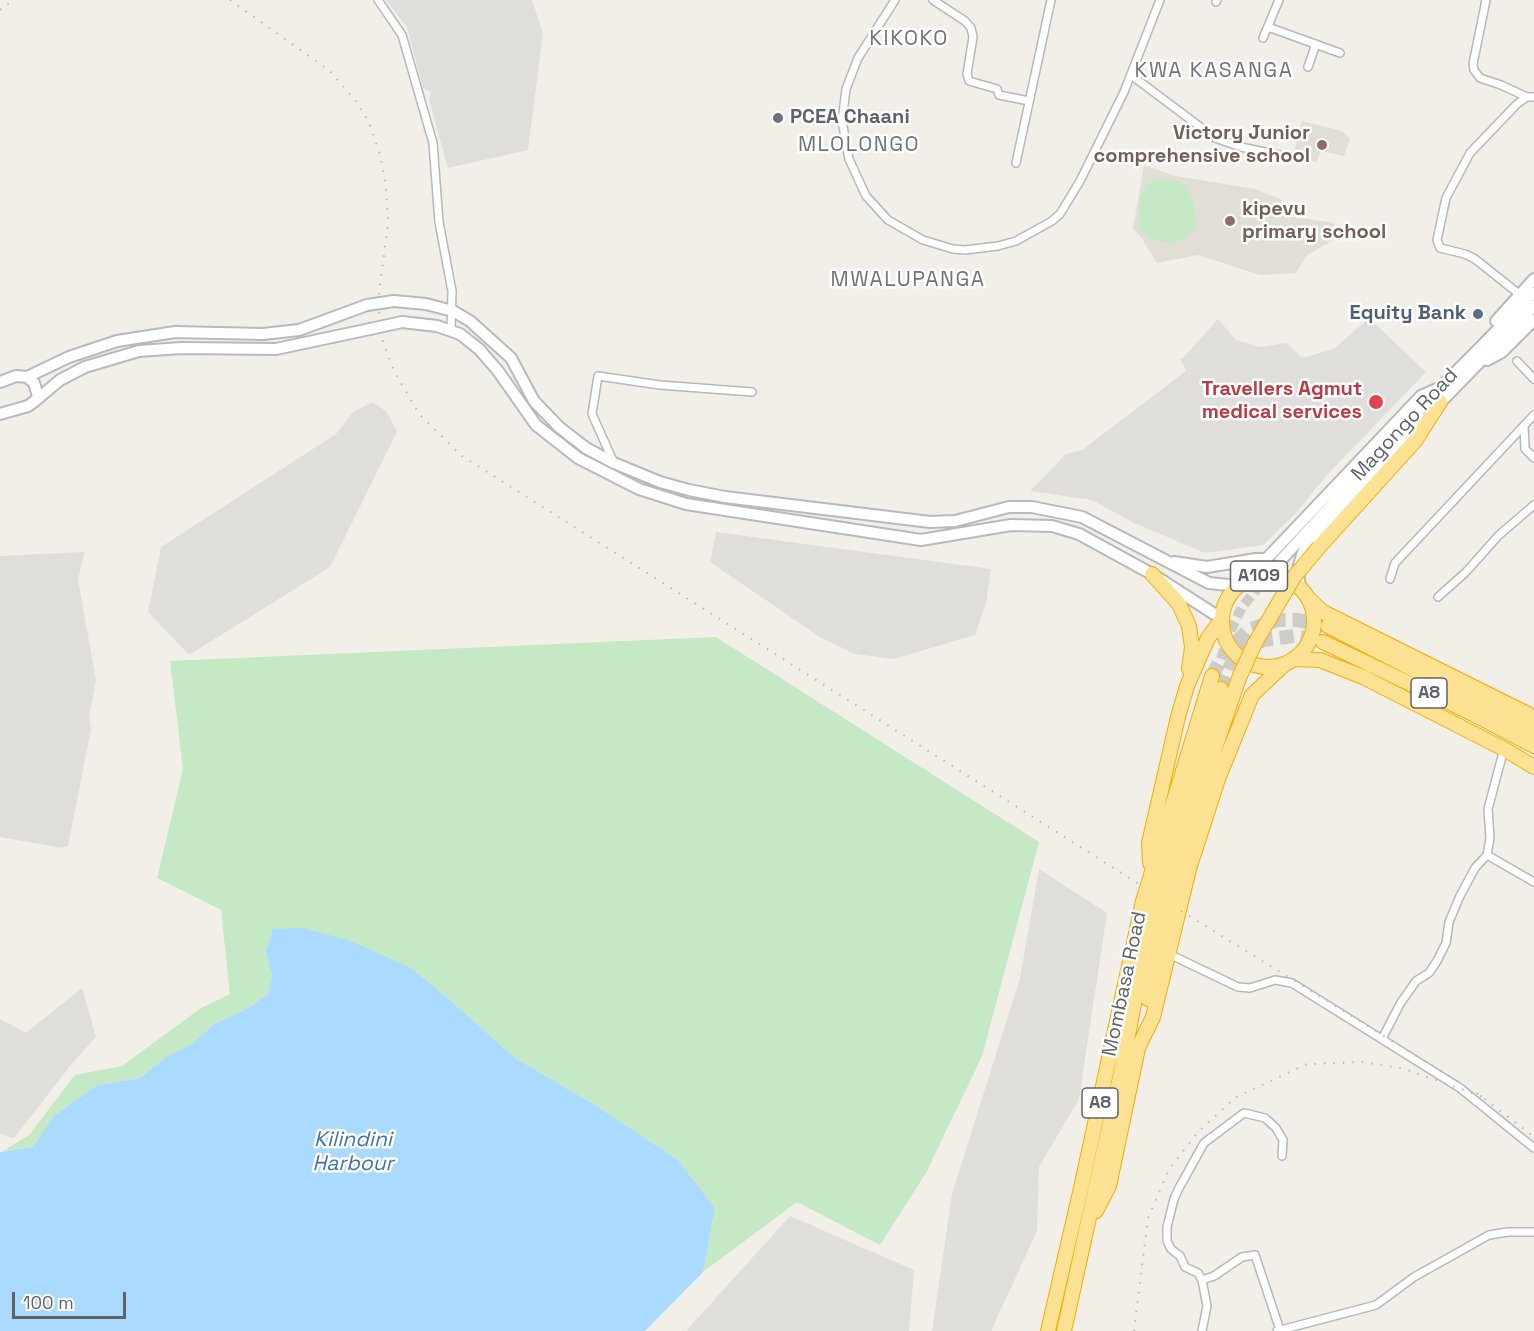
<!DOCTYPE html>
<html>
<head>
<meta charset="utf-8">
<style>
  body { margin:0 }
  #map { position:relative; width:1534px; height:1331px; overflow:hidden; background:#f1efe8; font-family:"Space Grotesk",sans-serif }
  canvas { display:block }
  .scale { position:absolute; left:12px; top:1292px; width:114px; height:27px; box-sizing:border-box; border:3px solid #5f6368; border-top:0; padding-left:8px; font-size:18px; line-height:21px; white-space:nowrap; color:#5f6368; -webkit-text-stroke:4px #fff; paint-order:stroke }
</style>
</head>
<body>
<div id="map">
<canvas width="1534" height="1331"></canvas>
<div class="scale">100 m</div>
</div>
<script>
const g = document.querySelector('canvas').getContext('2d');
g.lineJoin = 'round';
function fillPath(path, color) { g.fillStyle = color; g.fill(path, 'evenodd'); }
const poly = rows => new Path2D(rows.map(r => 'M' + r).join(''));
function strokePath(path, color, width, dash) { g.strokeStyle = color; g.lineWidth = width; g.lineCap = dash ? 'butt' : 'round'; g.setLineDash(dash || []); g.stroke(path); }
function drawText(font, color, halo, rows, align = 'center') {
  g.font = font + ' "Space Grotesk",sans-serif'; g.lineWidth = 5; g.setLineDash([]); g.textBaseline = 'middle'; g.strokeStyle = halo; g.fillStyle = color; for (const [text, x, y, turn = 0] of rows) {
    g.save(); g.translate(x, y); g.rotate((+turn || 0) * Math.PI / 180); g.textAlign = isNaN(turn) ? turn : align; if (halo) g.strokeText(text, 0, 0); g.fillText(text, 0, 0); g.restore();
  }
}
fillPath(poly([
  [386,0,532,0,543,33,528,150,448,168,429,100,431,92,423,88,407,27],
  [1369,318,1426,372,1327,475,1296,513,1263,545,1205,553,1132,522,1092,500,1030,491,1066,454,1082,450,1186,371,1180,359,1183,358,1218,319,1236,340,1260,347,1287,343,1302,358,1334,349],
  [373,402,387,412,397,432,330,567,189,655,148,612,161,547,336,434,354,411],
  [716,532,991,569,986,603,975,635,894,659,855,654,820,637,710,562],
  [84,552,78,580,96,680,89,717,91,729,68,846,62,848,0,837,0,556],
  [1039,869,1107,913,1079,1099,1039,1167,1037,1231,991,1331,932,1331,952,1194,1020,978],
  [82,988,96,1037,70,1066,14,1138,0,1134,0,1019,26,1033],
  [790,1216,914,1270,909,1331,686,1331]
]), '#e0deda');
fillPath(poly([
  [1302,121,1342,131,1350,139,1344,156,1321,151,1316,162,1293,156],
  [1144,165,1176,176,1256,189,1282,200,1280,215,1334,223,1332,241,1307,255,1296,273,1260,275,1198,255,1157,263,1141,237,1133,229]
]), '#e1ded6');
fillPath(poly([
  [1166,178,1183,183,1194,201,1196,229,1175,244,1151,240,1138,227,1141,194,1148,183],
  [716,637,1039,842,982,1056,926,1173,880,1245,797,1202,703,1272,715,1208,678,1160,592,1103,515,1058,450,1000,411,968,266,952,272,976,268,994,245,1010,214,1024,193,1043,166,1057,140,1078,97,1085,53,1117,34,1147,3,1151,29,1135,75,1075,122,1066,201,1008,230,994,221,910,157,878,183,769,170,661]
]), '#c5e8c5');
fillPath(poly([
  [303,928,348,940,411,968,450,1000,515,1058,592,1103,678,1160,715,1208,703,1272,645,1331,0,1331,0,1152,33,1147,53,1117,97,1085,140,1078,166,1057,193,1043,214,1024,245,1010,268,994,272,976,266,952,273,929]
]), '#aadaff');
strokePath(poly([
  [1221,659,1230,632,1242,607,1280,561]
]), '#ccccc8', 10, [10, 5]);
strokePath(poly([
  [1212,676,1221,659,1248,630,1278,620,1297,620,1328,626],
  [1221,689,1231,665,1247,648,1264,640,1294,636,1323,642]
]), '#ccccc8', 14, [14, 7]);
const street = poly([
  [378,0,402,35,433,143,439,222,452,291,451,330],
  [895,0,858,58,846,89,842,121,849,159,866,196,888,220,923,240,953,249,965,250,998,246,1016,241,1052,221,1060,214,1080,181,1124,92,1160,0],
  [933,0,965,21,971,28,973,37,967,74,969,81,997,89,999,95,1029,101],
  [1486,0,1473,64,1474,70,1480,78,1501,85,1527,97,1534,97],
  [1216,2,1217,0],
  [1268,27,1340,53],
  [1263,38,1279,0],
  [1308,67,1316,44],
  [1131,75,1215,138,1241,147,1288,157],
  [1016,163,1051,0],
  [1519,294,1475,259,1465,254,1440,248,1437,240,1446,198,1470,153,1517,104,1527,97],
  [1517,361,1534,379],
  [1524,426,1525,449,1534,458],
  [614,463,592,414,598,376,660,385,752,392],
  [1390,579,1395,563,1534,415],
  [1438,597,1466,572,1499,535,1534,505],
  [1487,855,1534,882],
  [1169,954,1238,987,1250,988,1275,980,1292,983,1460,1088,1534,1148],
  [1382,1039,1400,1004,1416,981,1429,973,1437,961,1446,943,1449,922,1460,896,1475,868,1487,855,1490,838,1488,809,1504,749],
  [1202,1280,1214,1276,1242,1257,1255,1255,1280,1330],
  [1202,1331,1207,1306,1202,1280,1198,1273,1185,1267,1180,1256,1171,1249,1167,1241,1167,1227,1174,1199,1179,1188,1204,1143,1244,1113,1265,1118,1276,1128,1283,1140,1282,1156],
  [1277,1331,1376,1305,1414,1277,1489,1235,1508,1232,1534,1232]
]);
const secondary = poly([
  [394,301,426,304,453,311,470,321,511,358,534,401,559,427,586,448,614,463,660,482,689,490,725,497,930,522,955,521,1009,507,1032,507,1082,517,1209,583,1228,585,1243,582,1254,572,1421,396,1441,387],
  [1496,321,1534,279],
  [402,322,437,326,460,334,479,349,498,371,536,425,578,458,639,489,686,504,921,540,1011,525,1052,526,1079,534,1152,574,1222,619],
  [1487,360,1502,352,1534,320],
  [27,377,69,357,117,341,175,332,263,334,299,330,367,305],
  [0,382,16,376,27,377,34,383,38,396,35,401,28,406,0,414],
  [35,401,60,380,85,367,139,351,181,348,276,349,370,329],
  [1435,408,1534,306],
  [1280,561,1441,387,1534,293],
  [1174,562,1207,567,1256,559,1265,559],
  [1302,589,1299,582,1298,569,1303,552,1313,537,1424,419]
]);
const highway = poly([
  [1319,547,1415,441,1440,402],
  [1152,574,1179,604,1189,626,1192,647,1189,669],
  '1222 621a46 46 0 1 1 92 0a46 46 0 1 1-92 0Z',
  [1309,599,1323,612,1534,717],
  [1328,626,1534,731],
  [1323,642,1473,714,1534,746],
  [1293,659,1320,660,1363,677,1504,749,1534,767],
  [1150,863,1149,843,1178,717,1187,686,1208,638,1222,619],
  [1148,999,1177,868,1195,807,1239,678],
  [1096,1211,1109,1186,1138,1048,1153,1017,1189,869,1218,779,1252,695,1286,663],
  [1048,1331,1081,1188,1143,901,1212,676],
  [1064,1331,1120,1077,1144,952,1163,877,1221,689]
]);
strokePath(street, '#b5b8bc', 10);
strokePath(secondary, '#b6babf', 14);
strokePath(highway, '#f9ab00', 16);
strokePath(street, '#fff', 7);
strokePath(secondary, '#fff', 10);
strokePath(highway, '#fde293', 14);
strokePath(poly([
  [230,0,330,71,355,100,368,120,380,154,386,186,388,224,378,301,383,342,394,371,419,414,462,456,1142,886],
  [0,10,13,0],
  [1181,911,1459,1082],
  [1477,1093,1534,1137],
  [1134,1331,1148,1218,1169,1169,1199,1131,1236,1097,1307,1064,1362,1062,1405,1069,1483,1097]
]), '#b6b7b8', 2, [1.5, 8]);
const secondaryBridge = poly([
  [367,305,394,301],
  [370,329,402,322]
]);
const highwayBridge = poly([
  [1239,678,1255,643,1294,577,1319,547]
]);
strokePath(secondaryBridge, '#b6babf', 14, []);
strokePath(highwayBridge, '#f9ab00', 16, []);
strokePath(secondaryBridge, '#fff', 10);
strokePath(highwayBridge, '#fde293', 14);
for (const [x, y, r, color] of [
  [778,118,6,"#6b7280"],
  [1322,145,6,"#8d6e63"],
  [1230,221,6,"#8d6e63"],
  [1478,314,6,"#5c6f8a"],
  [1376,402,8,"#e0444e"]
]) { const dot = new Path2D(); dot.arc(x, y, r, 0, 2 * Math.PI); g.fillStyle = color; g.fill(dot); strokePath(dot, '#fff', 2); }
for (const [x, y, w] of [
  [1259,576,57],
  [1429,693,36],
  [1100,1103,36]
]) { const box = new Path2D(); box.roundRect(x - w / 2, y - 15, w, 30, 4.5); g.fillStyle = '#fff'; g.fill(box); strokePath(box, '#5f6368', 1.5); }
drawText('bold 18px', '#5f6368', null, [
  ["A109",1259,576],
  ["A8",1429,693],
  ["A8",1100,1103]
]);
drawText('bold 20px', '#5b616d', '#fff', [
  ["PCEA Chaani",790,118]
], 'left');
drawText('bold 20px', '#785e54', '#fff', [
  ["Victory Junior",1310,134],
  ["comprehensive school",1310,157],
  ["kipevu",1242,210,"left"],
  ["primary school",1242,233,"left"]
], 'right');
drawText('bold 20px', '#4e5e75', '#fff', [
  ["Equity Bank",1466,314]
], 'right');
drawText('bold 20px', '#be3a42', '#fff', [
  ["Travellers Agmut",1362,390],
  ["medical services",1362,413]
], 'right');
drawText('20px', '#5f6368', '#fff', [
  ["Magongo Road",1405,425,-47],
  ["Mombasa Road",1125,984,-78]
]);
g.letterSpacing = '1.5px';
drawText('21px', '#70757a', '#fff', [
  ["KIKOKO",909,39],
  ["KWA KASANGA",1214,71],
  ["MLOLONGO",859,145],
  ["MWALUPANGA",908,280]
]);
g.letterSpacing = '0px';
drawText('italic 21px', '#4174aa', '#fff', [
  ["Kilindini",353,1140],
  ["Harbour",353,1164]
]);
</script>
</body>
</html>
